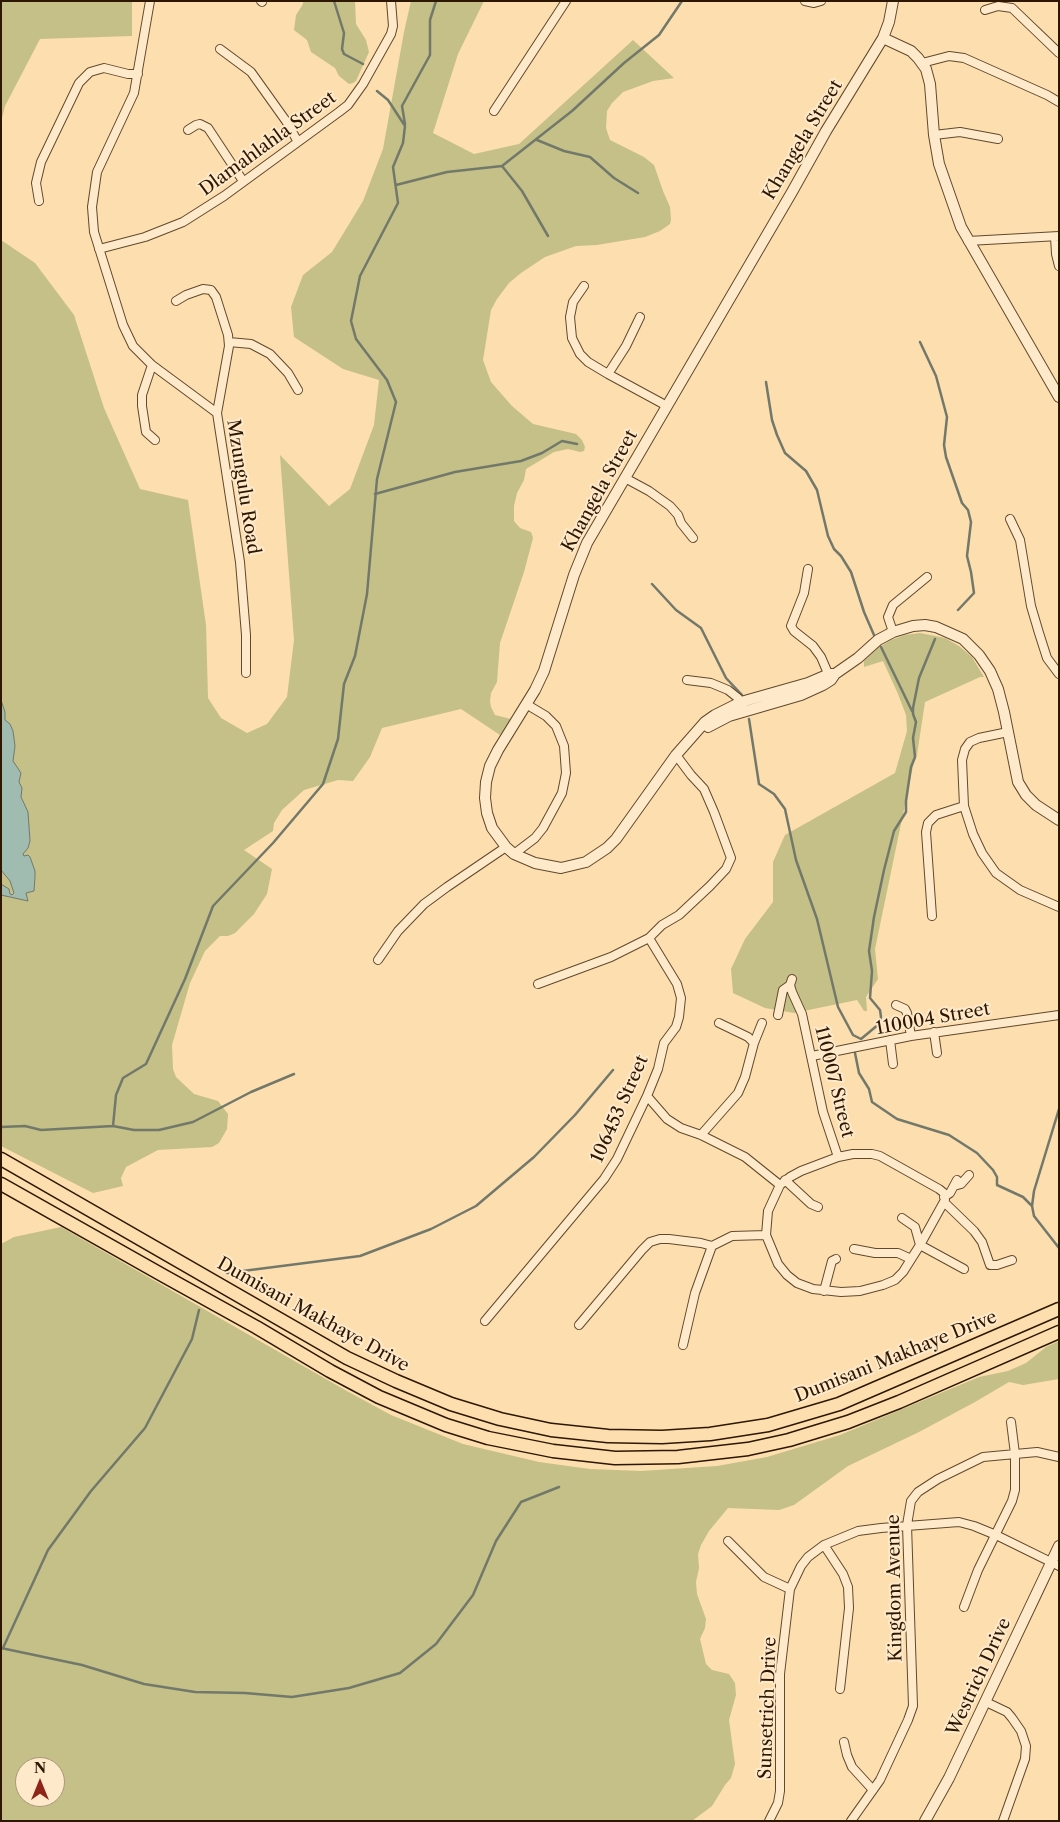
<!DOCTYPE html>
<html>
<head>
<meta charset="utf-8">
<style>
  body { margin:0 }
  #map { position:relative; width:1060px; height:1822px; overflow:hidden; background:#fddeaf; font-family:"Libre Caslon Text",serif }
  canvas { display:block }
  .frame { position:absolute; inset:0; border:2px solid #2d1701; pointer-events:none }
  .north { position:absolute; left:15px; top:1757px; width:50px; height:50px; box-sizing:border-box; background:#feeacb; border:1px solid #aa967a; border-radius:50%; rotate:0deg; font-size:14px; font-weight:700; line-height:20px; text-align:center; color:#2d1701 }
  .north::after { content:''; display:block; margin:auto; width:18px; height:22px; background:#8f2418; clip-path:polygon(50% 0,100% 100%,50% 72%,0 100%) }
</style>
</head>
<body>
<div id="map">
<canvas width="1060" height="1822"></canvas>
<div class="frame"></div>
<div class="north">N</div>
</div>
<script>
const g = document.querySelector('canvas').getContext('2d');
g.lineJoin = 'round';
function fillPath(path, color) { g.fillStyle = color; g.fill(path, 'evenodd'); }
const poly = rows => new Path2D(rows.map(r => 'M' + r).join(''));
function strokePath(path, color, width, dash) { g.strokeStyle = color; g.lineWidth = width; g.lineCap = dash ? 'butt' : 'round'; g.setLineDash(dash || []); g.stroke(path); }
function drawText(font, color, halo, rows, align = 'center') {
  g.font = font + ' "Libre Caslon Text",serif'; g.lineWidth = 4; g.setLineDash([]); g.textBaseline = 'middle'; g.strokeStyle = halo; g.fillStyle = color; for (const [text, x, y, turn = 0] of rows) {
    g.save(); g.translate(x, y); g.rotate((+turn || 0) * Math.PI / 180); g.textAlign = isNaN(turn) ? turn : align; if (halo) g.strokeText(text, 0, 0); g.fillText(text, 0, 0); g.restore();
  }
}
fillPath(poly([
  [1,1,132,1,132,36,40,39,5,106,1,122],
  [303,1,355,1,356,24,366,40,369,52,356,81,353,83,349,84,339,76,335,68,311,52,307,40,294,30,296,15,303,4],
  [411,1,484,1,458,54,433,133,474,154,519,144,633,40,674,78,653,81,623,92,612,103,607,111,606,128,610,140,644,157,654,165,663,191,670,207,671,220,670,224,660,231,645,237,597,245,576,246,545,257,521,273,509,283,497,299,491,310,483,360,491,382,512,406,533,424,576,434,582,440,585,447,584,451,580,452,568,449,554,452,526,469,524,480,517,493,514,506,514,521,520,528,531,532,533,538,524,572,500,643,497,682,491,693,490,701,491,707,495,715,511,719,500,735,461,709,382,728,370,757,353,781,338,780,304,790,282,810,274,823,273,831,244,850,272,869,267,894,254,914,235,933,228,936,220,936,205,951,190,983,172,1045,173,1069,176,1077,194,1094,218,1101,228,1114,227,1129,219,1143,212,1147,158,1150,126,1167,121,1178,123,1186,93,1193,1,1146,1,240,35,263,74,315,104,408,140,489,188,500,206,625,208,698,221,718,247,733,267,724,287,697,294,640,280,455,329,506,350,489,374,425,379,380,343,369,294,337,291,307,303,275,332,252,363,201,383,149,404,32],
  [920,633,945,638,959,646,972,657,984,677,980,677,925,702,917,755,913,766,875,949,878,979,866,997,867,1011,864,1011,857,1000,794,1013,765,1008,733,993,731,969,745,939,773,902,773,862,785,835,895,773,907,731,906,715,898,694,883,661,864,667,864,661,878,648,891,640,905,635],
  [61,1227,345,1390,391,1415,463,1444,539,1462,590,1469,641,1471,717,1466,767,1457,840,1435,979,1377,1008,1371,1026,1363,1046,1347,1059,1341,1059,1379,1023,1385,1009,1382,975,1402,919,1432,848,1466,794,1505,779,1510,728,1508,709,1531,701,1545,698,1554,699,1568,696,1582,697,1594,706,1619,705,1628,700,1639,706,1664,712,1670,729,1674,735,1683,736,1695,729,1720,735,1764,731,1778,725,1785,712,1806,692,1821,1,1821,1,1244,14,1237],
  [25,1767,55,1767,55,1797,25,1797]
]), '#c4c087');
const water = poly([
  [1,700,5,712,5,720,10,724,13,731,15,746,13,761,21,773,19,782,22,788,21,797,28,812,30,841,28,848,23,854,24,856,28,855,30,857,35,871,35,877,34,891,26,893,28,901,1,895,1,884,9,889,10,894,12,895,14,893,10,881,1,870,1,700]
]);
fillPath(water, '#a0bbb0');
strokePath(water, '#72796a', 1);
strokePath(poly([
  [334,1,344,33,342,49,344,54,363,64],
  [405,124,402,106,430,55,430,20,436,1],
  [537,140,564,151,590,157,614,178,638,193],
  [502,166,522,191,548,236],
  [396,185,447,172,502,166,572,111,624,63,659,35,682,1],
  [920,342,936,376,947,417,944,445,946,457,962,503,968,510,971,522,967,556,971,572,974,593,958,610],
  [766,382,772,420,777,435,785,453,806,471,817,490,828,536,834,549,841,556,851,572,864,612,874,635],
  [375,494,455,472,521,461,542,453,562,441,577,444],
  [652,584,676,610,701,628,726,678,742,695],
  [881,647,912,711],
  [749,719,759,784,774,794,785,809,796,860,817,919,838,1007,853,1035,861,1039,879,1024,881,1017,880,1010,870,998,872,971,869,951,874,917,884,870,894,831,906,812,906,801,911,767,915,757,913,738,916,722,913,714,913,708,919,678,935,639],
  [855,1053,859,1073,869,1089,872,1102,897,1119,949,1135,977,1153,993,1170,997,1177,997,1185,1023,1197,1032,1206],
  [1059,1109,1034,1191,1032,1206,1034,1216,1059,1248],
  [113,1126,116,1095,123,1078,146,1064,185,979,213,906,273,843,323,784,338,739,344,684,355,656,367,594,377,479,396,402,387,380,356,339,351,321,360,276,398,203,393,167,403,143,405,126,388,100,377,91],
  [1,1127,25,1126,41,1130,113,1126,134,1130,159,1130,193,1122,251,1092,294,1074],
  [227,1273,360,1256,431,1229,476,1206,534,1157,575,1115,613,1070],
  [1,1648,82,1665,144,1684,195,1692,245,1693,292,1697,349,1688,400,1673,436,1644,473,1595,496,1541,521,1502,559,1487],
  [3,1648,48,1550,91,1491,145,1428,192,1339,199,1310]
]), '#72796a', 2.5);
const minor = poly([
  [150,1,134,93,97,172,92,207,94,232,123,325,133,346,152,365,217,413,240,562,246,635,246,673],
  [261,1,262,2],
  [805,1,814,3,821,1],
  [985,10,998,6,1012,8,1059,53],
  [220,49,251,72,286,121,298,142],
  [922,63,949,56,964,58,1047,95,1059,102],
  [494,111,566,1],
  [188,130,196,125,200,124,208,128,243,181],
  [934,135,960,132,998,139],
  [39,201,36,183,41,162,79,83,90,72,104,68,128,74,138,74],
  [1055,237,1056,254,1059,266],
  [968,241,1059,236],
  [99,249,145,237,183,222,224,196,339,112,348,105,363,84,391,34,393,26,391,1],
  [584,286,573,302,570,317,572,338,580,354,588,362,608,374,667,406],
  [176,301,186,295,203,289,211,290,216,297,228,335,229,346,217,413],
  [229,342,251,344,270,354,288,373,298,390],
  [152,365,142,395,142,406,146,432,155,440],
  [608,374,626,346,640,317],
  [625,478,649,491,670,506,678,515,681,523,693,538],
  [1010,519,1020,540,1031,606,1039,633,1047,658,1059,674],
  [808,569,804,593,791,626,794,631,813,646,821,657,830,678],
  [893,632,888,617,893,605,927,577],
  [687,680,711,683,728,690,738,698,743,707],
  [1008,732,979,738,970,742,965,749,962,760,964,806,973,834,982,853,996,873,1020,890,1059,907],
  [514,854,535,838,543,828,562,793,566,773,564,746,556,726,546,716,526,704],
  [932,916,926,832,928,823,936,815,964,806],
  [378,960,398,931,424,904,447,887,506,847],
  [792,979,790,985,792,992,802,1014,823,1112,838,1157],
  [538,984,611,957,649,938,662,925,679,915,710,886,726,869,731,858,714,812,704,789,691,775,676,755],
  [896,1005,905,1009,907,1013,911,1036],
  [778,1015,783,990,790,985],
  [934,1032,937,1053],
  [890,1040,893,1064],
  [754,1043,762,1023],
  [812,1056,911,1036,1059,1015],
  [647,1096,667,1119,681,1128,701,1135,745,1157,780,1185],
  [701,1135,738,1093,745,1077,754,1043,748,1037,719,1023],
  [853,1154,872,1154,880,1156,939,1189,944,1193,945,1200,920,1245,903,1272,895,1280,883,1285,860,1291,841,1292,813,1289,797,1283,787,1275,778,1264,766,1235,768,1211,780,1185,790,1177,801,1171,838,1157,853,1154],
  [785,1180,811,1204,818,1207],
  [954,1186,961,1184,969,1175],
  [944,1197,950,1193,957,1180],
  [944,1202,974,1231,982,1242,990,1265,997,1265,1012,1260],
  [902,1218,915,1227,920,1245,964,1269],
  [854,1249,875,1253,898,1253,911,1259],
  [824,1291,832,1261,836,1259],
  [485,1321,604,1179,617,1159,647,1096,658,1069,664,1043,676,1027,679,1017,681,998,677,984,649,938],
  [579,1325,642,1250,650,1242,660,1239,669,1239,701,1243,712,1246],
  [683,1345,695,1293,712,1246,732,1236,766,1235],
  [728,1541,764,1577,790,1589],
  [824,1545,843,1574,848,1587,849,1608,840,1689],
  [964,1607,978,1570,1012,1501,1015,1490,1015,1454,1011,1422],
  [986,1702,1007,1712,1012,1718,1021,1731,1026,1746,1025,1759,1003,1821],
  [844,1742,847,1755,852,1767,873,1790],
  [769,1821,778,1803,780,1791,780,1674,790,1589,801,1566,808,1557,824,1545,858,1531,881,1528,959,1522,974,1526,996,1535,1059,1566],
  [851,1821,880,1780,908,1720,913,1706,907,1525,911,1501,918,1492,938,1479,983,1457,1037,1452,1059,1457]
]);
const tertiary = poly([
  [883,38,911,51,918,58,926,69,930,84,934,135,939,164,961,227,1059,397],
  [835,674,829,674,808,683,741,702,715,715,705,722,676,755,616,839,607,848,586,862,561,868,535,863,514,854,506,847,492,828,487,813,485,798,486,782,490,766,498,750,535,690,544,671,574,575,587,543,792,192,826,131,883,38,889,22,893,1],
  [708,727,729,716,801,695,823,685,831,680,835,674,858,658,878,640,893,632,913,626,925,625,936,627,963,639,979,655,990,671,998,689,1004,712,1018,782,1026,795,1036,805,1059,820],
  [925,1821,949,1778,1059,1546]
]);
const primary = poly([
  [1,1159,347,1358,396,1381,451,1404,500,1419,551,1430,608,1436,662,1437,710,1434,768,1425,839,1404,1059,1309],
  [1,1184,164,1276,256,1327,330,1371,379,1397,446,1425,488,1438,553,1451,615,1458,678,1457,748,1449,789,1440,848,1422,899,1402,1059,1332]
]);
strokePath(minor, '#61492c', 10);
strokePath(tertiary, '#61492c', 12);
strokePath(primary, '#2d1701', 15);
strokePath(minor, '#feeacb', 8);
strokePath(tertiary, '#feeacb', 10);
strokePath(primary, '#fddeaf', 12);
drawText('18px', '#2d1701', '#feeacb', [
  ["Khangela Street",803,140,-59],
  ["Dlamahlahla Street",268,144,-36],
  ["Mzungulu Road",243,487,81],
  ["Khangela Street",600,491,-61],
  ["110004 Street",933,1019,-10],
  ["110007 Street",834,1082,76],
  ["106453 Street",620,1109,-66],
  ["Dumisani Makhaye Drive",313,1315,29],
  ["Dumisani Makhaye Drive",896,1357,-22],
  ["Kingdom Avenue",895,1588,-91],
  ["Westrich Drive",979,1677,-65],
  ["Sunsetrich Drive",768,1708,-88]
]);
</script>
</body>
</html>
